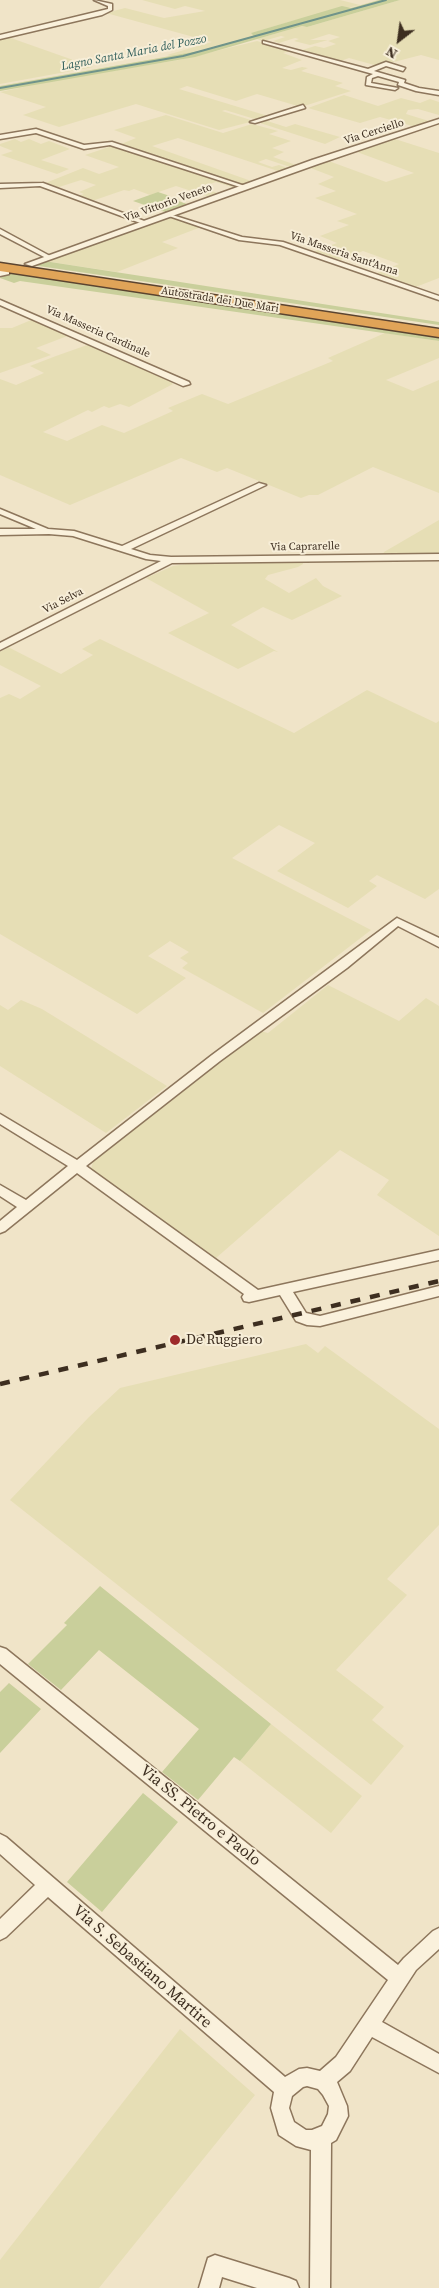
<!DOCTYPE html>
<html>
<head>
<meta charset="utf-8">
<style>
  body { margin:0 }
  #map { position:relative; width:439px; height:2288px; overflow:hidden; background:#f0e4c8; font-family:"Source Serif 4",serif }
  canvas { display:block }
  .north { position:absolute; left:374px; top:15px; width:50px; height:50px; -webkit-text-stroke:4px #f7eed8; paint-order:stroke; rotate:210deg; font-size:14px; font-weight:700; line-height:20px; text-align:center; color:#3d2e20 }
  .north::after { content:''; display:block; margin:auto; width:18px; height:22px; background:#3d2e20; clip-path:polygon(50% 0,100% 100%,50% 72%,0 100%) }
</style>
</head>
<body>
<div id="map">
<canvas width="439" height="2288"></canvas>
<div class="north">N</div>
</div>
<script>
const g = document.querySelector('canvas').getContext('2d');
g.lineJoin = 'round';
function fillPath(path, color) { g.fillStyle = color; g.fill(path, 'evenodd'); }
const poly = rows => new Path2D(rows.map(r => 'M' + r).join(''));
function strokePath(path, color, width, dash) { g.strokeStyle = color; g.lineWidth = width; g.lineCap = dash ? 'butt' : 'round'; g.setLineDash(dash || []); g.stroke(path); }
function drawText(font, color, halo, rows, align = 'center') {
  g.font = font + ' "Source Serif 4",serif'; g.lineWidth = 4; g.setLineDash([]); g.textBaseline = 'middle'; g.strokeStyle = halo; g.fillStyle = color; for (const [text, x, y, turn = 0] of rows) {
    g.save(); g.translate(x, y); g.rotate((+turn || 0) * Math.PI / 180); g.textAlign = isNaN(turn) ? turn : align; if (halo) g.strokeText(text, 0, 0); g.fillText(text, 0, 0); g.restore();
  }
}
fillPath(poly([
  [142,0,340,0,360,5,292,21,252,33,255,36,174,57,167,55,212,42,106,13,125,8,164,18,205,11,185,6,175,9],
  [400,0,439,0,439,60,421,55,378,66,349,58,338,62,299,51,315,46,324,48,336,44,328,41,340,37,329,34,310,40,328,40,310,45,294,41,299,39,295,38,279,43,273,41,285,37,281,36,263,41,257,39,302,26,307,27],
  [8,37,93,67,0,84,0,39],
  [257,41,290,51,283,53,302,60,282,68,291,70,302,67,308,68,301,71,343,83,335,86,351,91,301,107,257,94,236,101,187,86,179,89,268,116,258,120,225,110,222,111,254,121,219,130,136,104,59,127,23,115,46,107,0,92,62,79,179,60],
  [344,95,378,106,401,98,420,103,430,99,439,102,439,115,418,109,408,110,406,114,432,122,416,127,380,117,360,123,308,108],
  [166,115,223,133,252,124,278,131,269,134,291,141,272,148,284,152,273,157,299,166,293,168,266,159,258,162,272,167,279,165,291,169,281,172,178,138,152,146,254,182,243,186,119,145,136,138,114,130],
  [264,120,286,127,295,124,340,137,325,144,257,122],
  [15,139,21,142,29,139,41,144,49,141,70,149,41,160,69,169,57,174,1,155,13,151,0,146,0,144],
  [395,139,439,153,439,278,413,288,375,274,399,264,363,251,340,260,313,252,337,243,320,236,349,225,337,221,357,214,315,198,336,191,318,184,334,177,308,167,326,160,386,182,414,173,357,152],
  [115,145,237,185,232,187,216,182,201,187,220,194,210,197,176,186,150,195,134,189,129,191,124,190,92,201,77,196,84,194,79,192,96,185,81,180,56,188,43,184,83,168,99,174,119,167,85,155],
  [170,217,201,227,162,242,178,248,117,272,44,261],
  [36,318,70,335,36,348,51,355,0,373,0,328,12,328],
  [385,333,439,341,439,358,386,380,413,391,439,380,439,493,373,467,318,495,309,495,301,498,227,468,217,472,181,458,70,505,0,475,0,379,16,385,44,373,30,366,56,356,90,344,171,381,173,384,129,407,120,404,109,408,104,406,92,412,88,410,43,432,67,441,102,425,124,433,173,411,168,408,202,394,228,404,333,361,328,358],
  [439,520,439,555,383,554,384,552],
  [303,562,303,564,298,567,268,575,265,579,289,593,316,578,323,586,342,596,292,620,263,607,231,625,278,652,274,651,238,669,168,633,209,613,146,578,173,566,188,564],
  [100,639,294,733,367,690,436,723,439,721,439,889,425,899,377,875,369,881,377,886,348,908,277,871,315,843,279,825,232,858,371,930,263,1013,182,968,188,963,180,958,189,952,170,941,148,956,186,978,137,1014,0,934,0,698,9,694,20,699,41,686,0,665,0,652,8,647,61,674,93,655,82,649],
  [328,985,399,1021,426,998,439,1006,439,1236,377,1195,389,1180,340,1150,216,1258,91,1169,93,1162,260,1031,268,1033],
  [21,1000,42,1009,167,1086,106,1133,0,1066,0,1005,8,1010],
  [306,1344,318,1353,325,1346,439,1429,439,1525,387,1579,407,1595,336,1670,384,1707,372,1720,404,1746,371,1785,10,1500,89,1417,120,1388],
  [271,1724,362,1796,331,1833,240,1761],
  [180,2029,255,2095,99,2288,0,2288,0,2260]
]), '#e6deb5');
fillPath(poly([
  [379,0,400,0,307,27,302,26,195,57,0,91,0,86,199,51,254,36,251,33,342,6,351,8],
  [158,192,170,196,167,197,187,204,165,212,133,201],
  [44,261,439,322,439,325,32,265],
  [9,273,439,337,439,341,20,281,14,283,0,278],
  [100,1586,271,1724,240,1761,234,1757,198,1800,162,1772,199,1729,99,1650,61,1690,28,1664,67,1625,64,1623],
  [9,1683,41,1709,0,1753,0,1692],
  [143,1793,178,1822,102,1912,67,1882]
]), '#c9cf9b');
strokePath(poly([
  [0,88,183,56,386,0]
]), '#6f938a', 2);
const minor = poly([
  [94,0,112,4,112,10,102,15,0,39,0,35,108,9,108,6,94,0],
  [263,41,368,69,386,62,405,68,403,71,386,66,374,71,405,80,404,83,419,88,439,91,439,95,416,91,398,85,399,82,378,76,372,78,371,83,398,88,395,90,366,85,367,77,373,74,263,43,263,41],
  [303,105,305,108,255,123,250,122,303,105],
  [36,129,84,145,112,142,248,187,243,188,110,145,84,149,36,133,0,139,0,135,36,129],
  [43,183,147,222,148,223,143,224,40,186,0,188,0,184,43,183],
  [166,213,242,237,283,242,439,296,439,300,280,245,239,240,166,215,166,213],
  [0,229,50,256,51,257,46,258,0,234,0,229],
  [0,300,189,382,190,384,183,386,0,305,0,300],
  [259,483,266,485,131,549,150,555,171,557,439,554,439,560,172,563,0,650,0,643,161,561,146,559,73,536,49,534,0,535,0,529,36,529,0,514,0,509,48,529,74,531,122,546,259,483],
  [397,918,439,938,439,947,398,926,347,968,220,1061,86,1166,258,1290,439,1250,439,1260,293,1292,306,1313,320,1316,439,1286,439,1296,320,1326,307,1325,296,1321,280,1295,249,1302,244,1301,242,1297,244,1294,77,1173,5,1231,0,1233,0,1221,17,1207,0,1196,0,1185,26,1200,68,1166,0,1124,0,1114,77,1160,212,1055,397,918],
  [0,1647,6,1649,398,1965,404,1958,433,1931,439,1928,439,1949,416,1970,382,2022,439,2054,439,2073,372,2037,350,2071,337,2082,347,2106,348,2116,336,2140,331,2143,330,2288,310,2288,311,2150,296,2146,279,2135,271,2108,274,2092,48,1897,6,1937,0,1940,0,1919,35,1885,0,1854,0,1834,6,1837,285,2077,299,2069,307,2068,320,2071,336,2057,388,1980,0,1664,0,1647],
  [307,2086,318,2089,323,2095,329,2106,328,2114,322,2126,312,2130,306,2130,294,2122,289,2108,292,2096,303,2087,307,2086],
  [215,2255,289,2278,296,2281,299,2288,257,2288,222,2277,219,2288,199,2288,208,2258,215,2255]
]);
const tertiary = poly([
  [439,119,439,123,318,164,32,266,25,264,312,160,439,119],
  [6,270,9,270,9,274,0,276,0,271,6,270]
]);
const motorway = poly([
  [0,263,439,329,439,337,0,271,0,263]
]);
strokePath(minor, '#8d765c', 3);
strokePath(tertiary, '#8d765c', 3);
strokePath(motorway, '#5b4430', 3);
fillPath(minor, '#faf1dc');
fillPath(tertiary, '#faf1dc');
fillPath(motorway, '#e0a458');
strokePath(poly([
  [0,1384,439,1281]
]), '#3d2e20', 4.5, [10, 10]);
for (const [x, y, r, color] of [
  [175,1340,6,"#9e2a2b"]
]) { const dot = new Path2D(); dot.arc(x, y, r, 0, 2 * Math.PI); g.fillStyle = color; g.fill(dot); strokePath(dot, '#f7eed8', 2); }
drawText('11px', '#3d2e20', '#f7eed8', [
  ["Via Cerciello",374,132,-18],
  ["Via Vittorio Veneto",168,203,-20],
  ["Via Masseria Sant'Anna",344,254,19],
  ["Autostrada dei Due Mari",220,300,9],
  ["Via Masseria Cardinale",98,332,24],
  ["Via Caprarelle",305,547,-1],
  ["Via Selva",63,601,-27]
]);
drawText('italic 12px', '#2f5d5a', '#f7eed8', [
  ["Lagno Santa Maria del Pozzo",134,53,-11]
]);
drawText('14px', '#3d2e20', '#f7eed8', [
  ["De Ruggiero",186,1340]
], 'left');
drawText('16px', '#3d2e20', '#f7eed8', [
  ["Via SS. Pietro e Paolo",200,1816,39],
  ["Via S. Sebastiano Martire",142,1967,41]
]);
</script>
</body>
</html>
